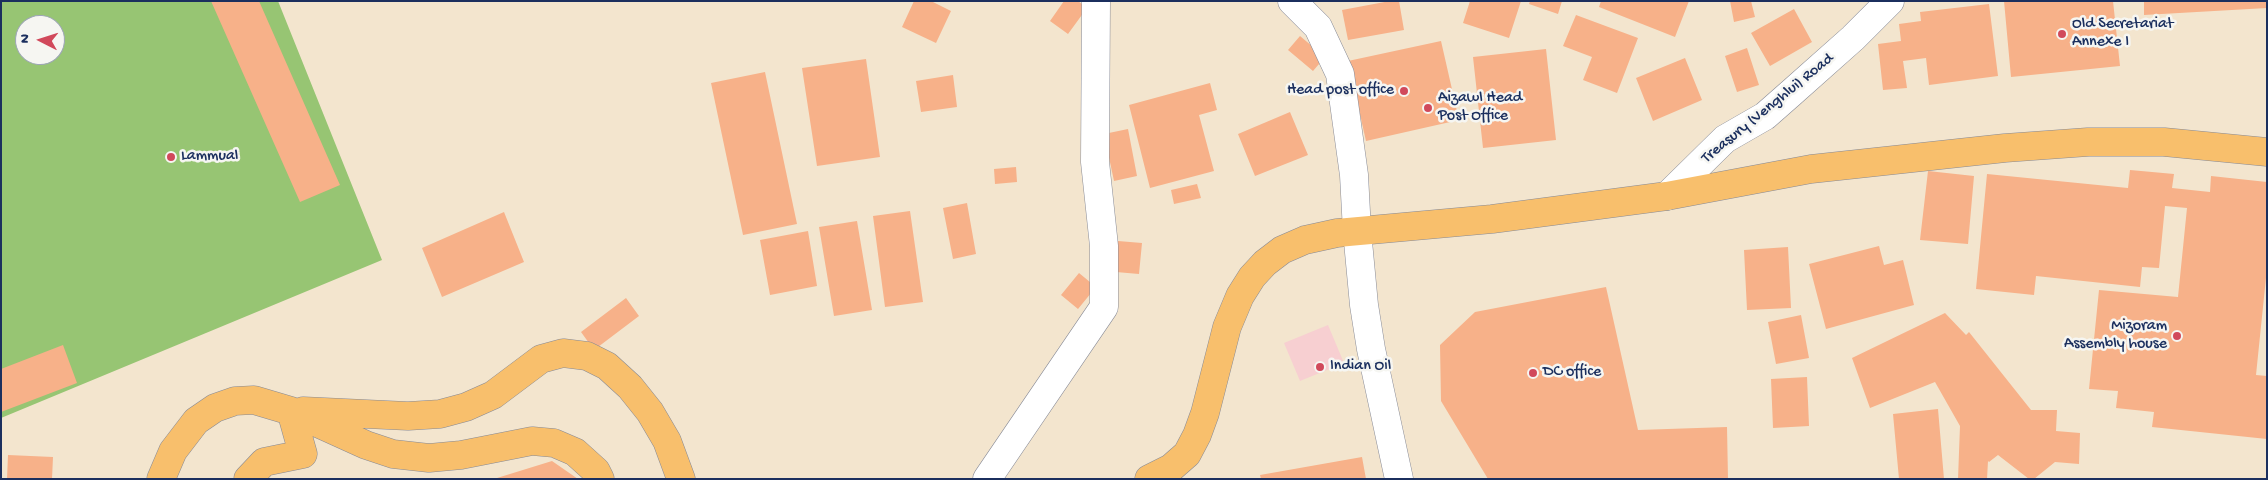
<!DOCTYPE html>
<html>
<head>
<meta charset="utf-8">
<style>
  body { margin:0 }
  #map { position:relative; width:2268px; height:480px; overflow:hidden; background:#f3e5ce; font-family:"Gochi Hand",sans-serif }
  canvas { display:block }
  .frame { position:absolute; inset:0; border:2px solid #1b2f5e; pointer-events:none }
  .north { position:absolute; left:15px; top:15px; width:50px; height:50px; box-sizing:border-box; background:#f6f6f2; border:1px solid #9ea6b7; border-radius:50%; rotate:275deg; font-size:14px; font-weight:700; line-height:20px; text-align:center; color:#1b2f5e }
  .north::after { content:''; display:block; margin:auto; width:18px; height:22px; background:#d1495b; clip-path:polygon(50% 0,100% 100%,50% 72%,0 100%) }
</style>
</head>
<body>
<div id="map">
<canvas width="2268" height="480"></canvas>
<div class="frame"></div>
<div class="north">N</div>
</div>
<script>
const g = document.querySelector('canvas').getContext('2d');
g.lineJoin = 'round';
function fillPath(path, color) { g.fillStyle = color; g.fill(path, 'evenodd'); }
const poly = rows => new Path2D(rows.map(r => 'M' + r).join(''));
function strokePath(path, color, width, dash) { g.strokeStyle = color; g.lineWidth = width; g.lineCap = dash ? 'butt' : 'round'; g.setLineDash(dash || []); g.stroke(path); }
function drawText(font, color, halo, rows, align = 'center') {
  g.font = font + ' "Gochi Hand",sans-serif'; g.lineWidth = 5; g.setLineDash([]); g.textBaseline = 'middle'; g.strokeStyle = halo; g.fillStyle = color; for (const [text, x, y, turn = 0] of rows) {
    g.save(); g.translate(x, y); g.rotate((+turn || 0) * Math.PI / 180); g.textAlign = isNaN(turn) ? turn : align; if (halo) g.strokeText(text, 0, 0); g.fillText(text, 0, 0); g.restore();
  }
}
fillPath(poly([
  [1328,325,1344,363,1300,381,1284,343]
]), '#f7cfd1');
fillPath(poly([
  [1,1,278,1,382,260,1,418],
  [25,25,55,25,55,55,25,55]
]), '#97c573');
fillPath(poly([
  [211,1,259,1,340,185,300,202],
  [914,1,931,1,951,11,936,43,902,27],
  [1064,1,1078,1,1087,8,1068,34,1050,21],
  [1390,1,1399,1,1404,30,1348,40,1342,10],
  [1470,1,1521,1,1509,38,1463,23],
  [1530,1,1562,1,1558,14,1529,4],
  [1601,1,1689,1,1675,37,1599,7],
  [1730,1,1751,1,1755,17,1734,22],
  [2004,1,2113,1,2120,66,2011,77],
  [2144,1,2267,1,2267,8,2144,15],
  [1989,4,1998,76,1929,85,1926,58,1903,61,1907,88,1883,90,1878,44,1901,41,1899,24,1921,21,1920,12],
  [1794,9,1812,42,1770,66,1751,33],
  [1576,15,1638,38,1617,93,1583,80,1592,57,1563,46],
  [1300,36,1325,57,1313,71,1288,50],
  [1441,41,1459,120,1366,141,1348,61],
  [1747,48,1759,85,1737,92,1725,56],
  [1546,49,1556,140,1483,148,1473,57],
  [1685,58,1702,100,1653,121,1636,78],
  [866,59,880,157,817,166,802,68],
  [765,72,797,224,743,235,711,83],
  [953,75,957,107,921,112,916,81],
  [1210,83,1217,110,1199,115,1214,171,1150,188,1129,105],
  [1290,112,1308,155,1255,176,1238,134],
  [1128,129,1137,176,1114,181,1104,134],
  [1016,167,1017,182,995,184,994,169],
  [2130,170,2174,174,2172,188,2210,192,2211,176,2267,182,2267,268,2256,375,2267,376,2267,439,2152,427,2154,412,2116,408,2118,391,2089,389,2099,290,2178,297,2187,208,2165,206,2159,268,2142,267,2140,287,2036,276,2034,295,1976,289,1987,174,2128,188],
  [1928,171,1974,176,1968,244,1920,240],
  [1197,184,1201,198,1174,204,1171,190],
  [967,203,976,254,953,259,943,208],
  [910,211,923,302,885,307,873,216],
  [504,212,524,262,442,297,422,248],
  [857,221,872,310,834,316,819,227],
  [808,231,817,286,770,295,760,240],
  [1118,241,1142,243,1139,274,1116,272],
  [1879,246,1884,265,1903,260,1914,305,1826,329,1809,264],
  [1788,247,1791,308,1747,310,1744,250],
  [1079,273,1096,287,1078,309,1061,295],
  [1606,287,1638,430,1727,427,1728,479,1488,479,1441,401,1440,345,1475,312],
  [626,298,639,316,594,350,581,332],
  [1945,313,1966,335,1969,332,2031,410,2057,410,2056,431,2080,433,2079,464,2055,462,2034,479,2029,479,1998,455,1989,462,1988,461,1987,479,1958,479,1960,426,1935,382,1870,408,1852,358],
  [1801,315,1809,358,1776,364,1768,322],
  [63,345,77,383,1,412,1,369],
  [1807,377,1809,426,1773,428,1771,379],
  [1938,409,1944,479,1899,479,1893,414],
  [8,455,53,457,52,479,7,479],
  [1362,457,1366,479,1261,479,1260,475],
  [552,461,578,479,497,479,497,478]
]), '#f7b189');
const minor = poly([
  [1292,1,1318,27,1340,74,1354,175,1357,231,1364,305,1371,349,1399,479],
  [1667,196,1725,139,1765,116,1790,94,1853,38,1890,1],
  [987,479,1104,307,1104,246,1095,162,1096,1]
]);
const major = poly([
  [303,411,408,416,440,414,466,407,493,395,541,359,563,353,587,356,607,366,630,387,650,412,667,441,681,479],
  [161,479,173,451,196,421,215,408,235,401,254,400,291,411,366,445,393,454,429,458,461,455,532,441,554,443,575,452,596,471,600,479],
  [248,479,264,462,303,454,291,411],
  [1149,479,1171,468,1187,454,1197,435,1205,413,1227,327,1240,296,1252,277,1265,263,1282,250,1305,240,1337,233,1492,219,1667,196,1811,169,2005,148,2088,142,2164,142,2267,152]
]);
strokePath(minor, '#878a96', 29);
strokePath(major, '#878a96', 29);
strokePath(minor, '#fff', 28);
strokePath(major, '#f8bf6c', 28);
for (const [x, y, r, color] of [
  [2062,34,5,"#d1495b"],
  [1404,91,5,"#d1495b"],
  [1428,108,5,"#d1495b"],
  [171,157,5,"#d1495b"],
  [2177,336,5,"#d1495b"],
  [1320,367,5,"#d1495b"],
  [1533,373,5,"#d1495b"]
]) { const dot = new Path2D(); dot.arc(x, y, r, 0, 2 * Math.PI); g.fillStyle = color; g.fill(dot); strokePath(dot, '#f6f6f2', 2); }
drawText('16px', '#1b2f5e', '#f6f6f2', [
  ["Old Secretariat",2072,25],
  ["Annexe I",2072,43],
  ["Head post office",1394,91,"right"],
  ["Aizawl Head",1438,99],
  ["Post Office",1438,117],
  ["Lammual",181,157],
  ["Mizoram",2167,327,"right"],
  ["Assembly house",2167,345,"right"],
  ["Indian Oil",1330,367],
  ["DC office",1543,373]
], 'left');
drawText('16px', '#1b2f5e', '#f6f6f2', [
  ["Treasury (Venghlui) Road",1768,109,-39]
]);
</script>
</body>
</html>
